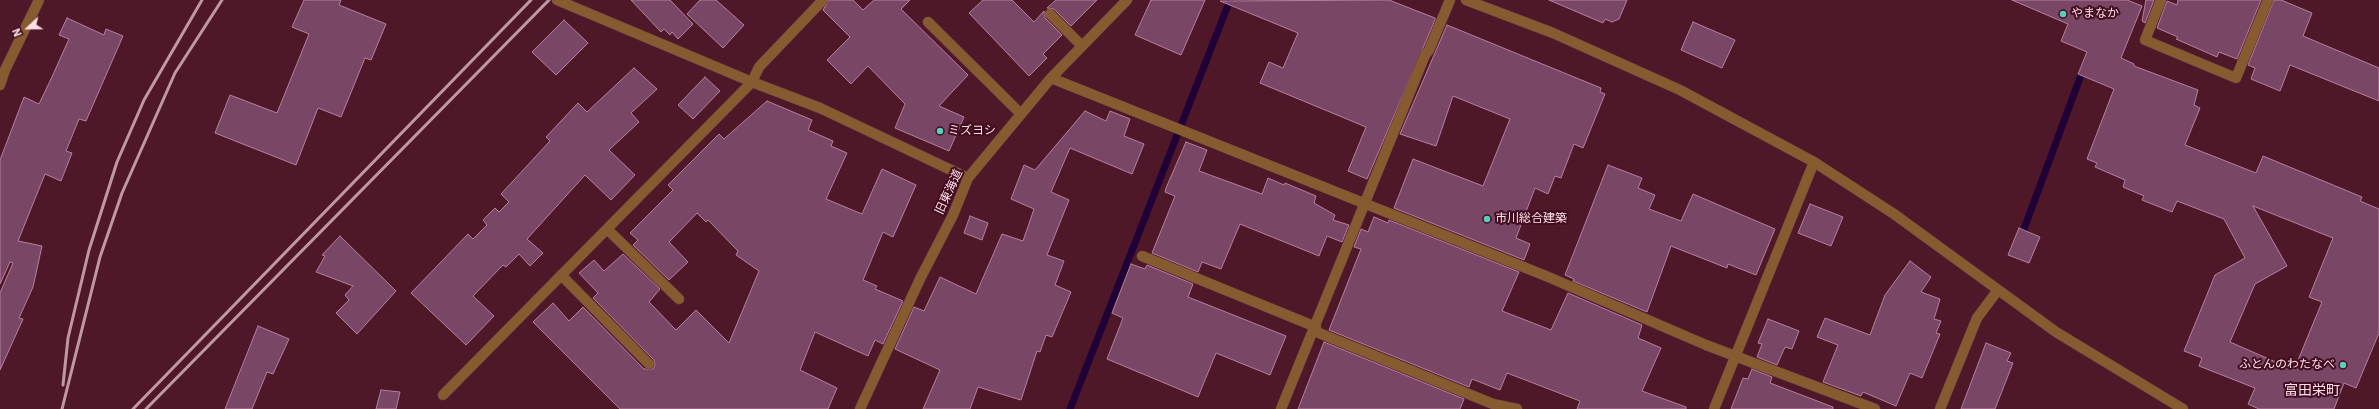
<!DOCTYPE html>
<html>
<head>
<meta charset="utf-8">
<style>
  body { margin:0 }
  #map { position:relative; width:2379px; height:409px; overflow:hidden; background:#4e1829; font-family:"IBM Plex Sans",sans-serif }
  canvas { display:block }
  .north { position:absolute; left:8px; top:8px; width:40px; height:40px; -webkit-text-stroke:3px #420d20; paint-order:stroke; rotate:248deg; font-size:11px; font-weight:700; line-height:16px; text-align:center; color:#fee0e7 }
  .north::after { content:''; display:block; margin:auto; width:14px; height:18px; background:#fee0e7; clip-path:polygon(50% 0,100% 100%,50% 72%,0 100%) }
</style>
</head>
<body>
<div id="map">
<canvas width="2379" height="409"></canvas>
<div class="north">N</div>
</div>
<script>
const g = document.querySelector('canvas').getContext('2d');
g.lineJoin = 'round';
const poly = rows => new Path2D(rows.map(r => 'M' + r).join(''));
function strokePath(path, color, width, dash) { g.strokeStyle = color; g.lineWidth = width; g.lineCap = dash ? 'butt' : 'round'; g.setLineDash(dash || []); g.stroke(path); }
function fillPath(path, color) { g.fillStyle = color; g.fill(path, 'evenodd'); }
function drawText(font, color, halo, rows, align = 'center') {
  g.font = font + ' "IBM Plex Sans","Noto Sans JP",sans-serif'; g.lineWidth = 4; g.setLineDash([]); g.textBaseline = 'middle'; g.strokeStyle = halo; g.fillStyle = color; for (const [text, x, y, turn = 0] of rows) {
    g.save(); g.translate(x, y); g.rotate((+turn || 0) * Math.PI / 180); g.textAlign = isNaN(turn) ? turn : align; if (halo) g.strokeText(text, 0, 0); g.fillText(text, 0, 0); g.restore();
  }
}
strokePath(poly([
  [2021,237,2084,67],
  [1070,409,1230,0]
]), '#1f0138', 7);
const building = poly([
  [304,0,341,0,339,5,386,24,371,60,365,58,341,117,318,108,296,165,215,133,230,95,277,113,309,34,292,27,304,0],
  [631,0,670,0,693,24,678,39,672,32,670,35,664,29,661,32,631,0],
  [700,0,716,0,744,25,723,48,687,14,700,0],
  [829,0,853,0,863,10,874,0,910,0,901,9,968,75,939,106,964,117,949,151,895,128,905,104,868,66,851,84,827,60,850,37,823,10,829,0],
  [983,0,1012,0,1034,22,1044,11,1045,18,1062,35,1043,54,1047,58,1029,76,969,13,983,0],
  [1056,0,1097,0,1071,26,1054,9,1047,8,1056,0],
  [1151,0,1205,0,1181,55,1135,35,1151,0],
  [1389,0,1435,18,1435,20,1367,179,1348,171,1366,127,1260,83,1269,62,1283,68,1298,33,1220,1,1389,0],
  [1549,0,1627,0,1619,19,1612,22,1605,19,1603,23,1549,0],
  [2012,0,2127,0,2142,6,2121,58,2134,64,2134,66,2198,90,2194,105,2200,108,2185,145,2256,173,2263,156,2362,197,2360,201,2379,209,2379,333,2356,388,2344,383,2334,409,2259,409,2248,404,2255,388,2199,366,2202,358,2184,351,2215,275,2245,258,2224,219,2177,201,2172,212,2142,200,2144,196,2123,187,2125,180,2095,167,2097,163,2087,159,2114,89,2078,74,2087,52,2061,41,2068,24,2012,0],
  [2253,206,2333,238,2309,297,2322,302,2294,370,2230,342,2255,284,2287,266,2253,206],
  [2146,0,2154,0,2145,23,2142,21,2146,0],
  [2178,0,2261,0,2237,59,2219,52,2217,57,2176,39,2178,37,2157,28,2167,1,2177,5,2178,0],
  [2274,0,2281,0,2312,13,2303,36,2379,68,2379,101,2290,65,2280,91,2251,79,2255,68,2248,65,2274,0],
  [67,18,104,35,106,29,123,36,86,121,79,119,66,151,72,153,61,181,45,174,18,241,42,246,33,287,19,318,23,319,0,370,0,293,13,263,10,262,0,284,0,160,24,97,39,104,51,79,69,39,59,35,67,18],
  [564,20,588,43,556,75,532,52,564,20],
  [1693,22,1735,40,1722,68,1681,50,1693,22],
  [1447,25,1601,88,1600,92,1605,94,1583,148,1574,144,1561,178,1555,176,1548,194,1535,188,1516,238,1530,244,1524,260,1394,208,1413,159,1483,186,1510,119,1453,96,1436,146,1400,134,1447,25],
  [634,68,657,89,631,113,639,122,609,150,635,175,611,200,585,175,527,239,543,253,530,266,519,254,506,267,503,265,473,296,494,316,466,345,411,293,468,234,473,239,487,225,483,220,495,208,499,212,509,202,501,194,550,141,546,137,578,103,587,112,634,68],
  [705,77,720,91,693,119,678,105,705,77],
  [767,101,812,120,808,130,833,141,831,146,847,153,826,199,862,214,882,169,916,185,893,237,883,232,863,280,877,286,875,289,903,301,883,344,875,340,868,356,815,332,800,370,837,388,828,409,620,409,533,322,553,303,569,321,583,307,644,369,653,369,655,365,654,360,593,298,598,293,579,273,594,260,604,271,623,254,660,289,649,302,676,330,696,310,729,343,759,271,736,255,738,251,708,220,706,222,697,213,669,242,688,262,669,280,633,245,638,240,630,233,673,190,668,185,719,134,724,139,767,101],
  [1085,111,1106,121,1110,111,1130,119,1124,136,1144,144,1132,174,1070,148,1051,192,1069,200,1047,255,1064,261,1055,285,1071,292,1052,337,1046,335,1040,352,1037,351,1021,400,978,387,970,409,923,409,940,370,895,349,914,307,924,311,940,277,976,294,1002,234,1023,241,1034,209,1011,199,1024,165,1035,170,1085,111],
  [1186,142,1207,150,1199,171,1262,194,1268,178,1284,185,1285,183,1316,196,1314,203,1335,215,1333,220,1349,225,1342,242,1327,236,1319,256,1240,224,1221,269,1202,262,1198,272,1152,253,1175,196,1165,192,1166,188,1186,142],
  [1608,165,1642,178,1638,188,1655,195,1649,209,1681,221,1693,194,1775,229,1756,275,1728,264,1727,268,1671,246,1647,312,1573,281,1574,279,1565,275,1608,165],
  [1810,204,1843,217,1831,246,1798,233,1810,204],
  [970,216,988,223,982,240,964,233,970,216],
  [1374,217,1388,223,1389,220,1519,272,1502,311,1551,330,1568,293,1642,325,1638,338,1661,348,1642,391,1686,407,1686,409,1577,409,1580,401,1507,373,1500,390,1472,379,1469,387,1329,330,1361,249,1354,247,1361,229,1368,232,1374,217],
  [2019,228,2040,237,2029,263,2008,255,2019,228],
  [340,236,396,291,357,334,336,313,349,300,345,295,353,286,316,272,325,256,322,255,340,236],
  [1910,261,1931,277,1921,292,1940,299,1934,319,1941,321,1936,333,1940,334,1922,378,1910,373,1896,406,1863,392,1861,396,1823,382,1838,345,1817,337,1825,318,1870,335,1885,295,1910,261],
  [1131,264,1145,269,1147,265,1193,284,1188,297,1286,336,1270,375,1216,353,1198,397,1107,359,1123,318,1112,313,1131,264],
  [1768,319,1799,331,1792,349,1785,347,1777,365,1757,357,1762,344,1758,343,1768,319],
  [258,326,289,339,273,374,267,372,252,409,225,409,258,326],
  [1324,342,1464,399,1460,409,1298,409,1324,342],
  [1986,343,2011,353,2007,361,2013,363,1995,409,1961,409,1986,343],
  [1752,369,1772,377,1770,383,1833,407,1833,409,1731,409,1743,378,1748,379,1752,369],
  [381,390,400,392,396,409,376,409,381,390]
]);
fillPath(building, '#7a4666');
strokePath(building, '#b87fa1', 1);
const minor = poly([
  [557,0,752,82,820,108,968,178],
  [1466,0,1553,33,1680,90,1814,162,1894,214,2056,332,2183,409],
  [2161,0,2145,40,2236,78,2268,0],
  [1050,14,1082,46],
  [928,22,1020,113],
  [1051,78,1546,276,1706,345,1875,409],
  [0,85,5,70,39,0],
  [607,229,679,299],
  [1142,256,1316,327],
  [561,275,649,364],
  [1314,331,1493,404,1517,409],
  [443,395,752,82,759,67,823,0],
  [860,409,920,279,953,215,968,178,1051,78,1127,0],
  [1281,409,1425,55,1429,50,1450,0],
  [1714,409,1814,162],
  [1940,409,1977,318,1998,290]
]);
strokePath(minor, '#6a3847', 11);
strokePath(minor, '#875b30', 10);
strokePath(poly([
  [63,385,68,338,89,250,117,162,144,100,202,0],
  [62,409,100,257,122,193,175,73,222,0],
  [133,409,531,0],
  [146,409,549,0]
]), '#bf98a3', 3);
for (const [x, y, r, color] of [
  [2063,14,4,"#59cebe"],
  [940,131,4,"#59cebe"],
  [1487,219,4,"#59cebe"],
  [2343,365,4,"#59cebe"]
]) { const dot = new Path2D(); dot.arc(x, y, r, 0, 2 * Math.PI); g.fillStyle = color; g.fill(dot); strokePath(dot, '#420d20', 1.5); }
drawText('12px', '#fee0e7', '#420d20', [
  ["やまなか",2071,14],
  ["ミズヨシ",948,131],
  ["市川総合建築",1495,219],
  ["ふとんのわたなべ",2335,365,"right"]
], 'left');
drawText('12px', '#fee0e7', '#420d20', [
  ["旧東海道",949,192,-65]
]);
drawText('14px', '#fee0e7', '#420d20', [
  ["富田栄町",2312,391]
]);
</script>
</body>
</html>
